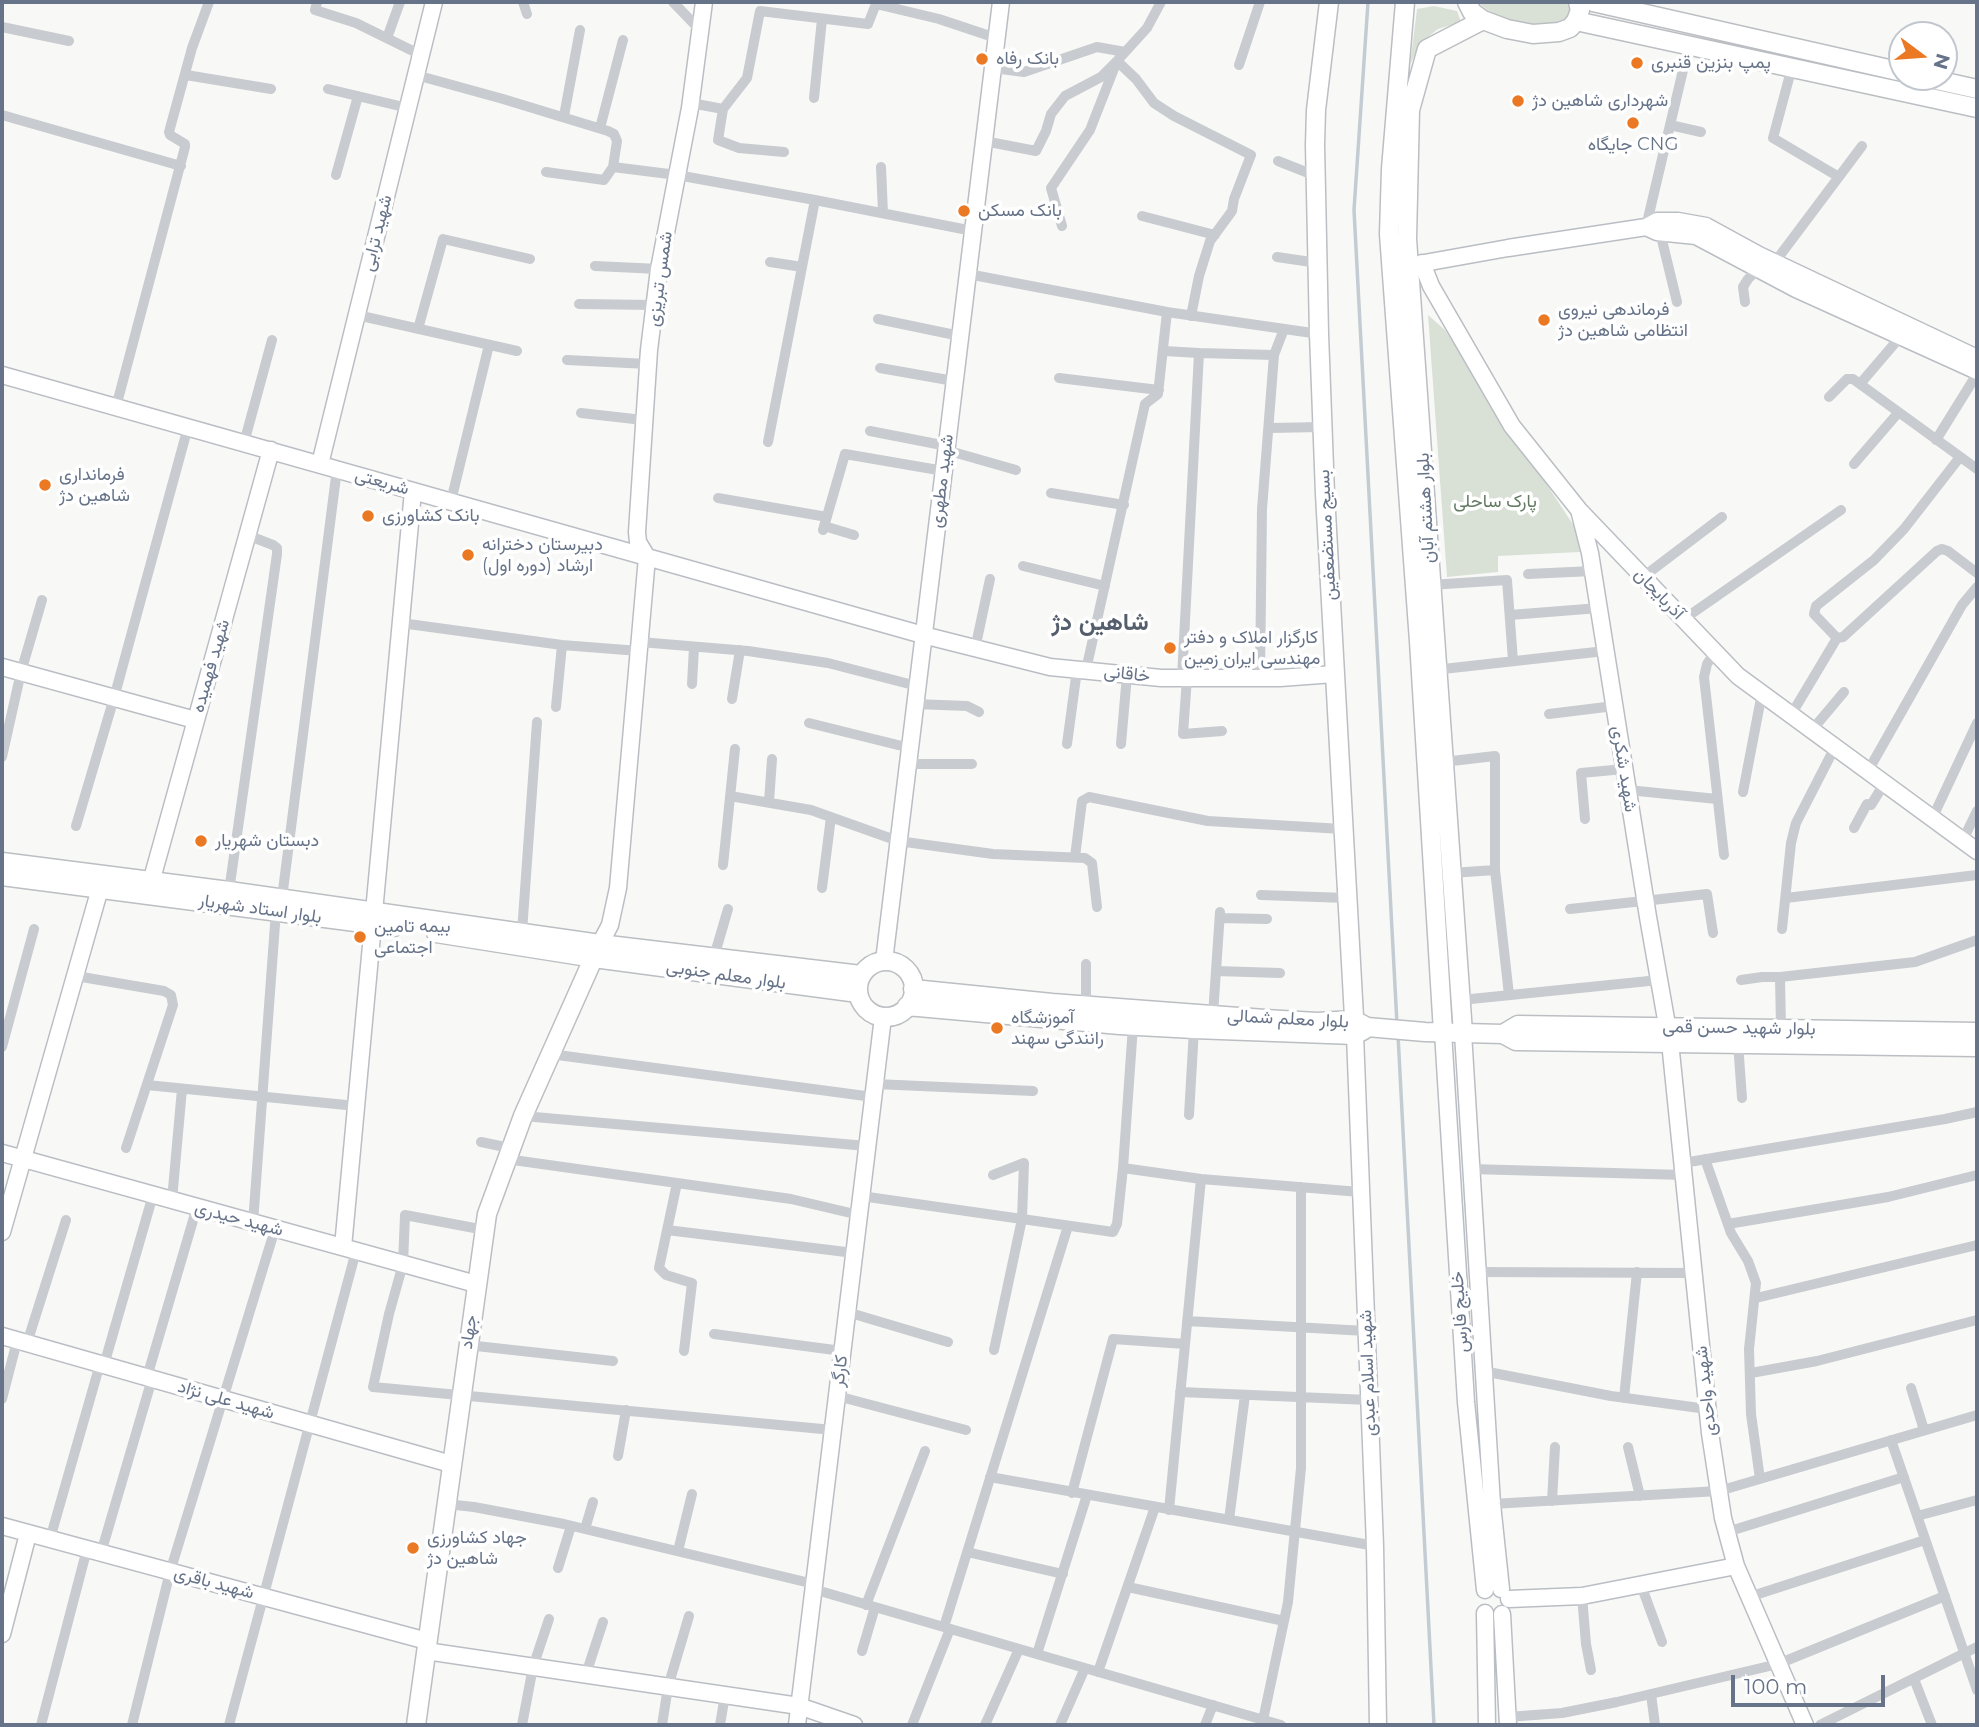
<!DOCTYPE html>
<html>
<head>
<meta charset="utf-8">
<style>
  body { margin:0 }
  #map { position:relative; width:1979px; height:1727px; overflow:hidden; background:#f8f9f6; font-family:Montserrat,sans-serif }
  canvas { display:block }
  .frame { position:absolute; inset:0; border:4px solid #667388; pointer-events:none }
  .north { position:absolute; left:1888px; top:21px; width:70px; height:70px; box-sizing:border-box; background:#fff; border:2px solid #c2c7cf; border-radius:50%; rotate:106deg; font-size:19px; font-weight:700; line-height:28px; text-align:center; color:#667388 }
  .north::after { content:''; display:block; margin:auto; width:24px; height:32px; background:#eb7823; clip-path:polygon(50% 0,100% 100%,50% 72%,0 100%) }
  .scale { position:absolute; left:1731px; top:1675px; width:154px; height:32px; box-sizing:border-box; border:4px solid #667388; border-top:0; padding-left:9px; font-size:21px; line-height:24px; white-space:nowrap; color:#667388; -webkit-text-stroke:5px #fff; paint-order:stroke }
</style>
</head>
<body>
<div id="map">
<canvas width="1979" height="1727"></canvas>
<div class="frame"></div>
<div class="north">N</div>
<div class="scale">100 m</div>
</div>
<script>
const g = document.querySelector('canvas').getContext('2d');
g.lineJoin = 'round';
function fillPath(path, color) { g.fillStyle = color; g.fill(path, 'evenodd'); }
const poly = rows => new Path2D(rows.map(r => 'M' + r).join(''));
function strokePath(path, color, width, dash) { g.strokeStyle = color; g.lineWidth = width; g.lineCap = dash ? 'butt' : 'round'; g.setLineDash(dash || []); g.stroke(path); }
function drawText(font, color, halo, rows, align = 'center') {
  g.font = font + ' Montserrat,Vazirmatn,sans-serif'; g.lineWidth = 7; g.setLineDash([]); g.textBaseline = 'middle'; g.strokeStyle = halo; g.fillStyle = color; for (const [text, x, y, turn = 0] of rows) {
    g.save(); g.translate(x, y); g.rotate((+turn || 0) * Math.PI / 180); g.textAlign = isNaN(turn) ? turn : align; if (halo) g.strokeText(text, 0, 0); g.fillText(text, 0, 0); g.restore();
  }
}
fillPath(poly([
  [1477,2,1567,2,1572,8,1564,22,1541,26,1513,23,1489,11],
  [1434,6,1457,11,1461,22,1438,29,1420,43,1410,65,1417,9],
  [1428,315,1445,330,1580,535,1580,552,1498,556,1498,572,1447,577]
]), '#d9e1d7');
strokePath(poly([
  [1368,2,1354,210,1397,1024],
  [1398,1035,1434,1725]
]), '#c3ccd2', 3.5);
const secondary = poly([
  [1646,227,1657,232,1696,236,1796,289,1977,371],
  [1422,263,1431,286,1512,426,1579,510,1738,676,1977,851],
  [1413,265,1508,248,1646,227,1657,221,1678,221,1706,226,1759,255,1977,358],
  [2,375,923,635,1050,667,1161,678,1280,678,1334,674],
  [320,464,434,2],
  [1579,510,1590,553,1648,917,1670,1042,1710,1433,1723,1518,1736,1566,1805,1725],
  [2,667,195,720],
  [148,893,271,450],
  [374,912,413,491],
  [600,944,610,925,618,888,647,557,638,542,637,532,649,350,659,269,690,108,704,2],
  [884,961,1001,2],
  [1443,1032,1466,1402,1485,1590],
  [1463,1033,1492,1504,1501,1589],
  [1355,1035,1375,1546,1378,1725],
  [2,1153,476,1284],
  [2,1232,103,878],
  [343,1247,373,924],
  [2,1336,451,1464],
  [2,1526,427,1641],
  [1509,1599,1582,1596,1736,1566],
  [1485,1613,1487,1725],
  [1502,1614,1508,1725],
  [2,1634,28,1534],
  [426,1651,799,1706,854,1725],
  [797,1725,883,1017]
]);
const primary = poly([
  [1329,2,1316,110,1315,145,1319,334,1325,494,1355,1035],
  [1405,2,1391,169,1389,234,1419,641,1443,1032],
  [1467,2,1472,12,1483,20,1507,29,1533,34,1559,32,1570,28,1576,21,1580,10,1578,2],
  [1593,2,1902,72],
  [1576,21,1977,108],
  [1923,77,1977,89],
  [2,862,229,891,600,944,861,975],
  [2,876,394,927],
  [436,933,594,958,858,993],
  '858 989a28 28 0 1 1 56 0a28 28 0 1 1-56 0Z',
  [913,989,1052,1003,1265,1019,1317,1022,1354,1020,1367,1027,1425,1032,1503,1034,1516,1041,1977,1047],
  [907,1006,1120,1025,1194,1029,1355,1035,1364,1030],
  [1463,1033,1407,239,1410,110,1427,49,1483,20],
  [1503,1034,1518,1025,1977,1032],
  [416,1725,487,1214,523,1116,598,948]
]);
strokePath(secondary, '#babec4', 19);
strokePath(primary, '#bbbec2', 21);
strokePath(poly([
  [317,2,315,10,356,23,421,55],
  [523,2,527,14],
  [673,2,700,30],
  [760,11,868,24,876,4,939,19,996,38],
  [2,27,69,41],
  [387,38,400,2],
  [1689,45,1670,125,1701,132],
  [1239,65,1260,2],
  [1792,67,1773,138,1839,177],
  [993,68,1024,72,1097,47,1125,52],
  [186,75,271,89],
  [416,75,503,99,608,131,614,134,617,141,613,167,677,175,815,200,973,231],
  [328,89,408,108],
  [814,98,822,19],
  [691,103,723,109,747,78,760,11],
  [723,109,718,140,739,148,784,152],
  [2,115,181,166],
  [564,116,580,30],
  [600,128,623,40],
  [984,141,1036,151,1046,131,1051,114,1065,96,1101,77,1117,61,1147,28,1161,2],
  [1278,161,1316,176],
  [881,167,883,213],
  [546,172,604,180,613,167],
  [336,175,358,96],
  [1142,216,1215,235],
  [1062,226,1051,188,1090,130,1117,61,1136,79,1154,103,1174,116,1251,155,1234,199,1232,211,1210,241,1199,276,1191,316],
  [1646,227,1670,125],
  [1660,232,1677,302],
  [1277,257,1318,263],
  [770,262,802,267],
  [1775,262,1862,146],
  [595,266,659,269],
  [968,274,1167,312,1319,334],
  [1745,302,1743,287,1748,279,1758,269],
  [579,304,655,305],
  [357,315,517,351],
  [878,319,960,336],
  [418,329,443,239,530,259],
  [1164,351,1199,353,1182,678],
  [1199,353,1274,355],
  [567,360,648,364],
  [880,368,954,381],
  [1059,378,1159,390],
  [1860,384,1901,336],
  [1829,397,1847,379,1853,379,1977,469],
  [116,407,185,147,185,144,170,135,169,132,192,48,209,2],
  [581,413,643,420],
  [1269,428,1322,427],
  [870,431,947,446],
  [1936,440,1977,374],
  [768,442,815,200],
  [244,443,272,340],
  [946,450,1016,470],
  [1854,464,1898,413],
  [1051,493,1124,505],
  [718,498,827,517],
  [451,501,489,345],
  [824,526,854,535],
  [823,530,845,454,944,471],
  [1023,566,1105,586],
  [1528,574,1593,571],
  [1643,577,1722,517],
  [1430,585,1507,580,1513,661],
  [1510,615,1599,608],
  [1684,619,1841,510],
  [401,623,562,645,639,651],
  [1837,638,1814,614,1816,606,1874,560,1904,529,1960,457],
  [640,642,748,651,828,663,917,686],
  [975,649,990,579],
  [1715,652,1707,664,1704,677,1724,855],
  [1086,670,1145,404,1158,394,1167,312],
  [1434,670,1605,651],
  [1187,678,1183,734,1222,731],
  [1260,678,1262,509,1274,355,1284,329],
  [692,684,694,647],
  [732,699,740,650],
  [915,704,967,706,979,712],
  [556,707,562,645],
  [1549,714,1614,706],
  [1791,715,1837,638,1843,637,1937,551,1942,549,1948,551,1977,573],
  [809,723,910,748],
  [1812,730,1844,692],
  [1067,744,1077,670],
  [1121,744,1127,675],
  [2,757,21,672,42,600],
  [1443,762,1495,756,1495,870,1509,995],
  [908,764,972,764],
  [1868,771,1962,605,1977,587],
  [1628,790,1717,799],
  [1743,792,1762,693],
  [730,796,811,810,898,841,993,854,1085,858,1092,863,1097,907],
  [769,802,772,759],
  [1585,819,1581,773,1624,769],
  [1932,819,1977,723],
  [76,826,114,698,188,427],
  [1854,828,1867,804,1871,805,1884,784],
  [1963,840,1977,811],
  [1075,857,1082,801,1089,797,1208,821,1342,829],
  [723,865,735,749],
  [1451,873,1495,870],
  [822,888,831,817],
  [229,891,277,554,277,548,273,545,247,535],
  [1261,895,1346,898],
  [282,898,337,469],
  [1786,898,1977,875],
  [1570,909,1707,894,1713,933],
  [1220,918,1267,919],
  [1782,929,1791,843,1796,823,1835,747],
  [522,932,537,722],
  [714,957,728,909],
  [1086,964,1086,1005],
  [1216,971,1280,973],
  [76,976,164,991,171,995,173,1005,126,1148],
  [1741,980,1762,977,1780,977],
  [1461,1000,1659,980],
  [1213,1015,1220,912],
  [1781,1029,1780,977,1915,962,1977,940],
  [1738,1043,1742,1098],
  [2,1047,34,929],
  [550,1054,873,1097],
  [875,1084,1033,1091],
  [147,1085,356,1106],
  [1189,1115,1194,1029],
  [523,1116,867,1146],
  [481,1142,510,1148],
  [506,1159,791,1199,859,1215],
  [1705,1159,1731,1233,1748,1261,1756,1283,1749,1349,1751,1414,1760,1479],
  [1683,1163,1945,1119,1977,1112],
  [1123,1168,1201,1179,1360,1192],
  [1471,1169,1684,1175],
  [993,1175,1024,1163,1022,1219,994,1350],
  [677,1183,659,1268,666,1275,692,1283,684,1351],
  [861,1196,1113,1232,1117,1224,1123,1168,1133,1026],
  [172,1200,182,1089],
  [253,1223,276,911],
  [1728,1224,1888,1197,1977,1175],
  [485,1230,405,1215,403,1264,389,1314,373,1387,833,1430],
  [667,1230,854,1253],
  [1478,1272,1694,1273],
  [1756,1298,1977,1245],
  [847,1312,948,1342],
  [1187,1321,1366,1331],
  [714,1334,842,1351],
  [27,1343,66,1220],
  [467,1345,613,1361],
  [104,1365,153,1195],
  [1483,1371,1611,1396,1707,1409],
  [1751,1373,1817,1361,1977,1320],
  [147,1377,197,1207],
  [1911,1388,1924,1430],
  [1180,1392,1369,1400],
  [837,1396,966,1430],
  [1624,1398,1637,1272],
  [2,1399,17,1341],
  [1891,1440,1977,1690],
  [1628,1447,1640,1496],
  [618,1456,626,1410],
  [990,1477,1375,1546],
  [1072,1493,1113,1339,1185,1344],
  [1552,1501,1555,1447],
  [446,1504,474,1507,564,1524,814,1584],
  [1492,1504,1719,1491,1977,1415],
  [1169,1510,1201,1179],
  [1917,1516,1977,1500],
  [1229,1520,1245,1395],
  [585,1529,593,1502],
  [1727,1532,1904,1477],
  [50,1539,100,1364],
  [678,1551,692,1494],
  [967,1552,1063,1574],
  [101,1553,152,1379],
  [558,1568,571,1526],
  [1641,1585,1662,1642],
  [1128,1587,1284,1621],
  [813,1589,1281,1725],
  [1582,1596,1586,1644,1591,1670],
  [1749,1597,1925,1540],
  [866,1605,925,1451],
  [944,1627,1068,1226],
  [862,1651,875,1607],
  [1037,1654,1087,1495],
  [1098,1672,1155,1507],
  [586,1674,603,1622],
  [1914,1679,1932,1725],
  [1651,1694,1655,1725],
  [1507,1717,1562,1713,1617,1702,1778,1664,1945,1596],
  [1263,1720,1288,1602,1301,1468,1301,1187],
  [41,1725,87,1549],
  [132,1725,170,1572,275,1229],
  [229,1725,356,1251],
  [522,1725,533,1667,549,1619],
  [662,1725,668,1687,689,1616],
  [720,1725,725,1695],
  [912,1725,950,1629],
  [985,1725,1019,1649],
  [1060,1725,1085,1668],
  [1205,1725,1213,1705],
  [1820,1725,1977,1647]
]), '#c8cbcf', 10);
strokePath(secondary, '#fff', 16);
strokePath(primary, '#fff', 18);
for (const [x, y, r, color] of [
  [982,59,7,"#eb7823"],
  [1637,63,7,"#eb7823"],
  [1518,101,7,"#eb7823"],
  [1633,123,7,"#eb7823"],
  [964,211,7,"#eb7823"],
  [1544,320,7,"#eb7823"],
  [45,485,7,"#eb7823"],
  [368,516,7,"#eb7823"],
  [468,555,7,"#eb7823"],
  [1170,648,7,"#eb7823"],
  [201,841,7,"#eb7823"],
  [360,937,7,"#eb7823"],
  [997,1028,7,"#eb7823"],
  [413,1548,7,"#eb7823"]
]) { const dot = new Path2D(); dot.arc(x, y, r, 0, 2 * Math.PI); g.fillStyle = color; g.fill(dot); strokePath(dot, '#fff', 2.5); }
drawText('18px', '#667388', '#fff', [
  ["بانک رفاه",996,59],
  ["پمپ بنزین قنبری",1651,63],
  ["شهرداری شاهین دژ",1532,101],
  ["جایگاه CNG",1633,145,"center"],
  ["بانک مسکن",978,211],
  ["فرماندهی نیروی",1558,310],
  ["انتظامی شاهین دژ",1558,331],
  ["فرمانداری",59,475],
  ["شاهین دژ",59,496],
  ["بانک کشاورزی",382,516],
  ["دبیرستان دخترانه",482,545],
  ["ارشاد (دوره اول)",482,566],
  ["کارگزار املاک و دفتر",1184,638],
  ["مهندسی ایران زمین",1184,659],
  ["دبستان شهریار",215,841],
  ["بیمه تامین",374,927],
  ["اجتماعی",374,948],
  ["آموزشگاه",1011,1018],
  ["رانندگی سهند",1011,1039],
  ["جهاد کشاورزى",427,1538],
  ["شاهین دژ",427,1559]
], 'left');
drawText('18px', '#667388', '#fff', [
  ["شهید ترابی",377,233,-76],
  ["شمس تبریزی",660,279,-82],
  ["شهید مطهری",942,481,-83],
  ["شریعتی",382,482,16],
  ["بلوار هشتم آبان",1426,508,-93],
  ["بسیج مستضعفین",1327,535,-93],
  ["آذربایجان",1659,594,46],
  ["شهید فهمیده",211,666,-74],
  ["خاقانی",1127,674,6],
  ["شهید شکری",1624,769,81],
  ["بلوار استاد شهریار",260,909,8],
  ["بلوار معلم جنوبی",726,975,8],
  ["بلوار معلم شمالی",1288,1019,3],
  ["بلوار شهید حسن قمی",1739,1028,1],
  ["شهید حیدری",239,1219,15],
  ["خلیج فارس",1460,1312,-94],
  ["جهاد",469,1332,-82],
  ["کارگر",840,1371,-83],
  ["شهید اسلام عبدی",1368,1373,-92],
  ["شهید واحدی",1706,1391,-96],
  ["شهید علی نژاد",226,1400,16],
  ["شهید باقری",214,1583,15]
]);
drawText('18px', '#627a62', '#fff', [
  ["پارک ساحلی",1495,502]
]);
drawText('bold 24px', '#555e6d', '#fff', [
  ["شاهین دژ",1100,623]
]);
</script>
</body>
</html>
